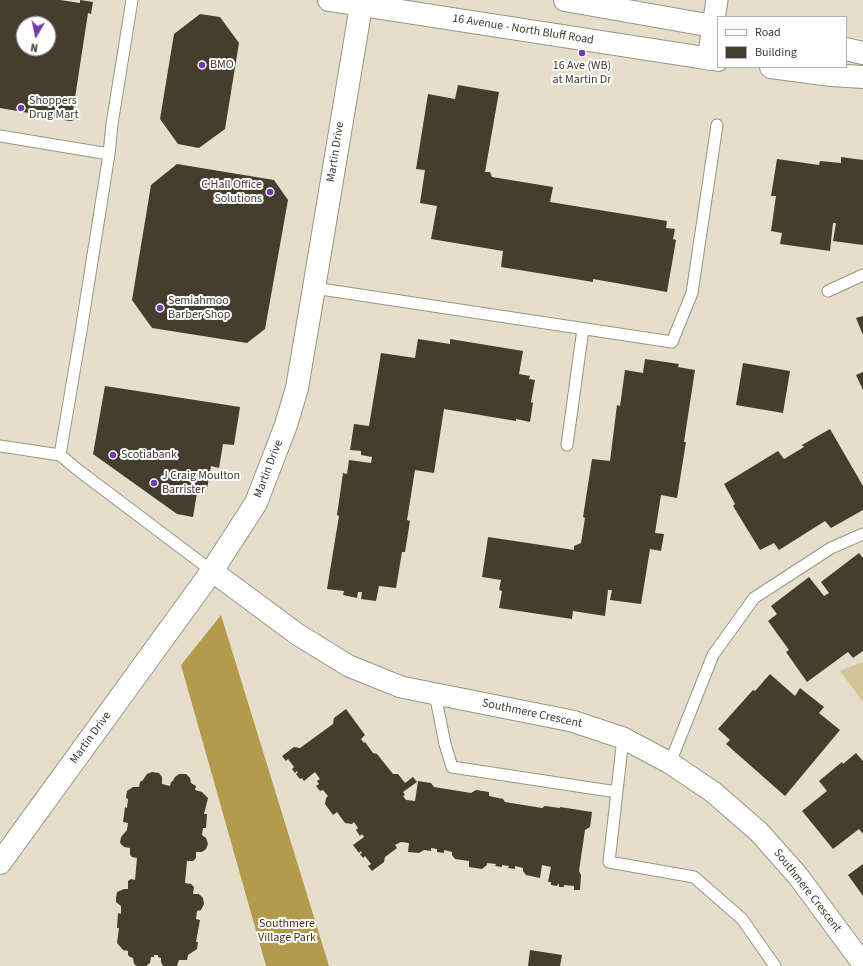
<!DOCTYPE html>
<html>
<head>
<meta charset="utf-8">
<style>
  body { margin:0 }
  #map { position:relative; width:863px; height:966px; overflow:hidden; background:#e4deca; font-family:"Source Sans 3",sans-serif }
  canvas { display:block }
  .legend { position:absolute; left:717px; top:16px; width:130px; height:52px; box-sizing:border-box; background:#fff; border:1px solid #b1b0ad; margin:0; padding:5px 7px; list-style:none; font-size:12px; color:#3d3a32 }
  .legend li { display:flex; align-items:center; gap:8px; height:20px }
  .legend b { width:20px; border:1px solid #b1b0ad }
  .north { position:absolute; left:16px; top:16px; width:40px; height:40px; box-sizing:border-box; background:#fff; border:1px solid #b1b0ad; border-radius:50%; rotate:189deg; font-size:11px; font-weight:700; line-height:16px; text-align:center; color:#3d3a32 }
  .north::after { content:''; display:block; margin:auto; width:14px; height:18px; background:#723bb2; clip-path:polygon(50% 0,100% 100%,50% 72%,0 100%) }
</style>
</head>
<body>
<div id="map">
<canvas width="863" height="966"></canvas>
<ul class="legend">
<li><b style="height:5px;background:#fff"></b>Road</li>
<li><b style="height:11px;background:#443e2f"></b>Building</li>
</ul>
<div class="north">N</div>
</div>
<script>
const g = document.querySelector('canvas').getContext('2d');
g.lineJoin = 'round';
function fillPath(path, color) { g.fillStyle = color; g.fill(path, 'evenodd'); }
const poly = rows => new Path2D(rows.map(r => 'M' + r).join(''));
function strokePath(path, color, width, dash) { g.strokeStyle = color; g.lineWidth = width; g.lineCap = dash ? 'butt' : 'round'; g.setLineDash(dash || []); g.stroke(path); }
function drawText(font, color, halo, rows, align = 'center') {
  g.font = font + ' "Source Sans 3",sans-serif'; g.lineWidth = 4; g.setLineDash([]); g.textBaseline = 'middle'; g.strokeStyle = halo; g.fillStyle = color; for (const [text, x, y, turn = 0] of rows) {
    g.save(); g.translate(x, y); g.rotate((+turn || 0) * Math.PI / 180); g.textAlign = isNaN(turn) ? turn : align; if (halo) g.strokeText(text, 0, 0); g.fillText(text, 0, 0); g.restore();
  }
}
fillPath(poly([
  [863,662,863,702,840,671]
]), '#d4c598');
fillPath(poly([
  [221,615,329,966,266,966,181,665]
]), '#b39a4c');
fillPath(poly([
  [0,0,60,0,80,3,80,0,93,2,91,14,88,13,73,111,75,111,74,120,71,121,63,120,63,119,0,108],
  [24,24,48,24,48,48,24,48],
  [200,14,220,17,239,43,225,129,199,148,178,144,160,119,174,34],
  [458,85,499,92,485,172,490,172,492,177,553,187,550,202,667,221,666,228,675,229,673,239,676,240,667,292,593,279,593,282,501,267,503,251,431,239,437,206,420,203,425,170,416,169,428,94,455,99],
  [841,157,863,160,863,245,833,241,836,223,833,223,830,251,780,244,782,233,771,231,776,196,771,196,777,159,819,165,820,161,841,163],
  [177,164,274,180,288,200,265,329,247,343,152,328,132,300,151,185],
  [863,316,863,335,856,318],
  [418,339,450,344,450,339,523,351,519,374,530,376,529,379,535,380,531,402,533,403,530,422,516,419,516,421,444,409,434,473,415,470,407,520,410,521,405,552,402,552,396,588,379,586,376,601,361,599,362,592,358,592,357,598,343,595,344,591,327,589,339,516,337,515,343,473,347,474,349,460,371,463,372,457,361,455,361,451,350,450,354,424,369,426,381,353,415,358],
  [645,359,679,364,678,367,695,370,684,442,686,442,677,498,661,495,655,533,664,534,661,551,650,549,641,604,610,600,612,590,608,590,605,616,573,611,572,619,499,608,502,591,499,590,501,580,482,577,488,537,574,550,574,546,581,543,585,518,583,517,592,459,610,461,617,405,620,406,625,370,643,373],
  [743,363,790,371,783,413,736,405],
  [863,372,863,390,856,375],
  [105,386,240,407,234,445,223,444,219,468,211,466,207,489,198,487,193,517,177,514,93,454],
  [830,429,863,486,863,510,831,528,825,521,779,550,774,543,760,550,733,506,735,504,724,484,778,451,784,459,804,447,802,445],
  [859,553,863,558,863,651,853,658,848,652,807,682,786,652,789,650,768,621,777,614,771,606,809,577,824,596,829,593,821,582],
  [770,674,795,696,800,688,824,707,819,713,840,730,785,796,726,744,730,740,718,729,753,690,755,691],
  [346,709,365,735,361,739,364,743,365,742,373,753,377,754,393,774,398,774,405,783,413,777,417,782,403,792,405,795,403,796,406,800,415,801,418,781,431,783,434,787,471,793,476,790,489,792,489,796,503,799,505,802,542,808,545,806,560,808,560,807,592,812,590,827,585,830,579,871,581,875,580,890,574,890,574,886,564,885,564,887,559,887,559,884,558,884,557,886,551,885,551,882,548,882,551,867,542,865,540,878,526,875,523,871,523,868,515,866,515,869,508,868,509,866,502,865,502,867,495,866,496,864,487,863,487,865,482,869,469,867,469,861,455,859,452,855,452,852,444,850,444,853,437,852,437,849,431,848,431,851,424,850,419,853,408,852,409,843,401,842,395,845,397,848,385,857,384,862,372,871,368,866,371,864,365,856,363,858,360,854,362,853,361,851,359,853,353,845,364,837,362,834,360,836,356,830,358,828,354,822,352,824,345,823,337,812,333,815,325,804,326,798,328,796,323,790,320,791,316,786,319,784,317,781,320,779,315,772,304,781,302,778,300,779,296,774,298,772,297,771,295,773,292,769,294,767,288,759,286,761,282,756,294,747,300,748,333,724,334,718],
  [856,753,863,761,863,834,859,829,833,849,802,811,827,791,819,781,842,762,843,764],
  [152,772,159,773,162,777,162,784,170,786,171,782,172,782,175,777,179,774,186,774,190,778,191,783,196,786,195,790,202,792,208,798,204,814,207,814,206,828,203,828,202,835,206,838,208,844,206,849,202,852,196,852,196,858,193,861,187,861,185,883,191,884,194,887,193,894,199,894,203,898,204,904,201,910,197,911,196,919,200,920,196,942,198,942,197,949,188,955,187,960,179,960,177,966,163,966,161,962,161,958,158,957,158,955,154,955,154,957,151,957,150,963,146,966,137,966,134,964,133,958,130,957,128,955,128,951,123,950,117,943,119,928,117,928,118,913,121,914,121,906,116,902,116,898,117,892,124,889,128,889,128,881,131,879,135,880,137,858,132,857,130,855,130,848,124,847,120,843,121,837,127,830,128,823,123,822,125,807,127,808,128,799,126,798,127,791,133,787,139,787,140,782,143,780,147,774],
  [863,864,863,896,848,875],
  [530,950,562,955,560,966,528,966]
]), '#443e2f');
const service = poly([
  [0,136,109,154],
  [314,288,672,342,692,293,717,125],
  [828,291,863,275],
  [567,445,583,329],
  [0,446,60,455,78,470,212,571],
  [60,455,81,331,109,154,112,124,132,0],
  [435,694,445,744,452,767,617,792],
  [623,738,609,862,694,877,742,919,775,966],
  [670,763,713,655,754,598,831,548,863,534]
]);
const minor = poly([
  [708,59,717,0],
  [212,571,297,634,349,666,401,687,572,721,623,738,670,763,713,792,759,832,798,876,863,964]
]);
const tertiary = poly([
  [0,863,212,571,256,503,286,425,297,388,314,288,362,0]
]);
const secondary = poly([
  [329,0,718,60],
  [565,0,718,27],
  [846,49,863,53],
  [771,67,831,75,863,77]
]);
strokePath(service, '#9a9482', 13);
strokePath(minor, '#9a9482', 23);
strokePath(tertiary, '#9a9482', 24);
strokePath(secondary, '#9a9482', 24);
strokePath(service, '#fff', 11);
strokePath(minor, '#fff', 21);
strokePath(tertiary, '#fff', 22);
strokePath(secondary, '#fff', 22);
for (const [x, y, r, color] of [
  [582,53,4,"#723bb2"],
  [202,65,4,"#723bb2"],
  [21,108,4,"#723bb2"],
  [270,192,4,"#723bb2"],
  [160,308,4,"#723bb2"],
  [113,455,4,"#723bb2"],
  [154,483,4,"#723bb2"]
]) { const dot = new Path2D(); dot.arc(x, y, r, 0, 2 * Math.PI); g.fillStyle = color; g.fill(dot); strokePath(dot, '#fff', 1.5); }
drawText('12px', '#3d3a32', '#fff', [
  ["16 Avenue - North Bluff Road",523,30,9],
  ["Martin Drive",336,152,-81],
  ["Martin Drive",269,469,-69],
  ["Southmere Crescent",532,714,12],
  ["Martin Drive",91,738,-54],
  ["Southmere Crescent",807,891,52]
]);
drawText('12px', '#3d3a32', '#fff', [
  ["BMO",210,65],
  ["16 Ave (WB)",582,66,"center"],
  ["at Martin Dr",582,80,"center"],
  ["Shoppers",29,101],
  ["Drug Mart",29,115],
  ["C Hall Office",262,185,"right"],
  ["Solutions",262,199,"right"],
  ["Semiahmoo",168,301],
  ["Barber Shop",168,315],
  ["Scotiabank",121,455],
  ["J Craig Moulton",162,476],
  ["Barrister",162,490]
], 'left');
drawText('12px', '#433715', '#fff', [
  ["Southmere",287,924],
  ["Village Park",287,938]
]);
</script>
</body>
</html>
